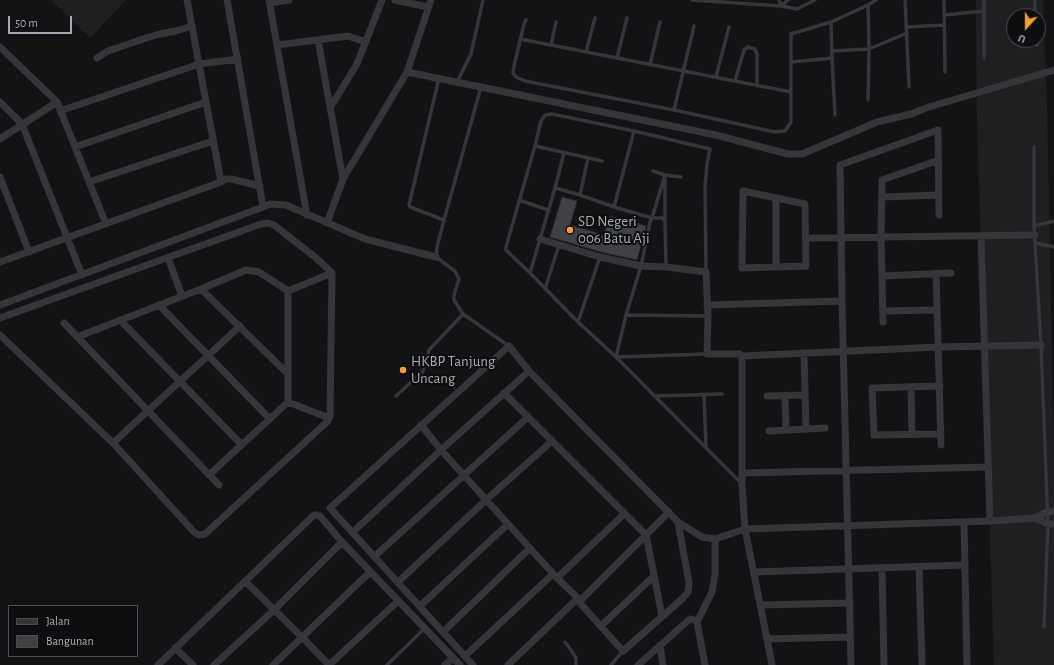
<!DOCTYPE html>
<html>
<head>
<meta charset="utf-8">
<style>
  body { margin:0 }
  #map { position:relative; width:1054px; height:665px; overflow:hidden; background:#131315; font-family:"Alegreya Sans",sans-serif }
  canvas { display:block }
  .legend { position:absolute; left:8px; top:605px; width:130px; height:52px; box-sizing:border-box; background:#0e0e10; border:1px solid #4a4d52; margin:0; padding:5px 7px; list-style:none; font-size:12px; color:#a4abb6 }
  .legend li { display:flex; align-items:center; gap:8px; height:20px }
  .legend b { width:20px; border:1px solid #4a4d52 }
  .north { position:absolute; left:1006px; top:8px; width:40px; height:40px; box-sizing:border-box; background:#0e0e10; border:1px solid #4a4d52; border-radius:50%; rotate:201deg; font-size:11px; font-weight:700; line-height:16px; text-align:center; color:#a4abb6 }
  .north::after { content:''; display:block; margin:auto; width:14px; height:18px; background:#f79f2a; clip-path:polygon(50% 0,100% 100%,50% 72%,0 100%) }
  .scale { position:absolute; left:8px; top:16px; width:64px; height:18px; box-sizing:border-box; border:2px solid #a4abb6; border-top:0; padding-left:5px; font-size:12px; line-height:14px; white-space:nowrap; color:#a4abb6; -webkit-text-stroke:3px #0e0e10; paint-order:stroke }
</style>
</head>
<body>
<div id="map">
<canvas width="1054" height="665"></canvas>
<ul class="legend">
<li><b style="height:5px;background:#34363a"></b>Jalan</li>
<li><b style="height:11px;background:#3f4145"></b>Bangunan</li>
</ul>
<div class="north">U</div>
<div class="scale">50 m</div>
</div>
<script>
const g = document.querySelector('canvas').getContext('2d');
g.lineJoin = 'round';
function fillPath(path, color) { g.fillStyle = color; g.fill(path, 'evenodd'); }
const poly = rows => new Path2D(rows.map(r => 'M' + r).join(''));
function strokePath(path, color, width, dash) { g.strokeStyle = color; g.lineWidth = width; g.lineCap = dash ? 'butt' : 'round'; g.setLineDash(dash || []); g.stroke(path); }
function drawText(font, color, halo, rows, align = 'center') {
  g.font = font + ' "Alegreya Sans",sans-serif'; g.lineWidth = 4; g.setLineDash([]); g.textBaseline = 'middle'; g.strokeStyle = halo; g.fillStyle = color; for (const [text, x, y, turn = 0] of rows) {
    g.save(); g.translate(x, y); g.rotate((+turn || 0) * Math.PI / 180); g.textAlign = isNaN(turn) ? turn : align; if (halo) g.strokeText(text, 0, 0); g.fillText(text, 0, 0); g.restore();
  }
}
fillPath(poly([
  [51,0,126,0,90,38],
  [976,0,1043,0,1047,104,1054,457,1054,665,994,665,977,122,976,31],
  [1014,16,1038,16,1038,40,1014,40]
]), '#1f1f22');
const building = poly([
  [562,197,577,201,570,225,604,235,610,216,646,226,637,260,601,252,550,237,562,197]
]);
fillPath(building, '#3f4145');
strokePath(building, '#2d2d31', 1);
strokePath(poly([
  [692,0,781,6,797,9,815,0],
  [779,0,781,6,788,0],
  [905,0,909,87],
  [944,0,945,72],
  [984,0,984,58],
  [1035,0,1035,16],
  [868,5,869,49,868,100],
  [944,15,984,11],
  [526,20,524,24,514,66,513,73,516,77,525,81,674,110,775,132,785,131,791,122,791,34,831,22,868,5,876,0],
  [831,22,832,58,835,115],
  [906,27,944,25],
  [520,39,791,92],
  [1036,40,1037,45],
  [551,45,556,22],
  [831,51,869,49,907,33],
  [586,52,595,18],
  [617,58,627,18],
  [791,62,832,58],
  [650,65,660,22],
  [716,77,729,27],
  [439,78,409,205,410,207,444,220],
  [735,81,744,50,748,47,755,49,757,54,757,86],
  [457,82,471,54,483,0],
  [481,87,444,220,437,247,436,257,455,271,459,279,454,295,454,300,463,314,509,346],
  [674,110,694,26],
  [535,146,602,161],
  [1034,147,1034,226,1041,345,1048,524,1044,627],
  [653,171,665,175,681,177],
  [555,188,580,195,614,207,634,131],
  [580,195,588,158],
  [519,200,548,210],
  [614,207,652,218,665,175],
  [665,221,665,180],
  [1034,226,1054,221],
  [1036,243,1054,247],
  [666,267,665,221,662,218,652,218,650,222,641,266,626,315,616,357,707,354],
  [706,272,705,186,707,164,710,149,634,131,552,114,545,115,541,121,535,146,506,247,506,250,530,273,578,322,616,357,741,483],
  [530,273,555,188,564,153],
  [545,289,559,245],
  [626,315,708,316],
  [578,322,600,257],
  [704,395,706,448],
  [396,396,423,371,429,350,463,314],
  [655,396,722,394],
  [565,642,571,650,576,658,576,665],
  [387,665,425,628],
  [611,665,623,651]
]), '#34363a', 3.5);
strokePath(poly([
  [187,0,221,182],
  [227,0,263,207],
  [269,0,307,215],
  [395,0,428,7],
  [270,3,289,0],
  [318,40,343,179],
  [277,45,348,36,366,42],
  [0,47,57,102,106,224],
  [97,58,108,51,146,38,160,34,176,31,192,26],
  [407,72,716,135,788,154,802,154,877,122,911,114,929,107,1054,70],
  [0,102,22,124,82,275],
  [330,108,357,64,382,0],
  [60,111,199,64,238,59],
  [0,139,57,102],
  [75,147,206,102],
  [0,177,29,252],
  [89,182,213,141],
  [743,191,805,204,806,266,742,268,743,191],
  [882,197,939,195],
  [776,199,776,267],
  [327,223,343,179,407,72,431,0],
  [981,236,990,521],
  [806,238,1035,235],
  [540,239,600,257,641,266,666,267,706,272,708,316,707,354,739,354,742,356,742,484,745,529,767,639,850,637],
  [168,258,182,296],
  [0,262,221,182,226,179,231,179,260,186],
  [936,273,941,445],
  [882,276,951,273],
  [201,289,288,374],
  [288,291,332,273],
  [0,305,263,207,270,204,286,205,365,239,436,257],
  [159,305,270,419],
  [707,305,842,301],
  [883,311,937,310],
  [0,318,261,224,268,223,274,225,315,257,332,273,330,416,328,421,205,534,199,535,194,532,113,443,0,335],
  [120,320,242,445],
  [883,322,881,237,882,180,939,160],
  [64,323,219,485],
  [77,337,201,289,246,270,259,272,288,291,288,402,209,475],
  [804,353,806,429],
  [742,356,939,347,1041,345],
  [940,386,872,388,874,435,941,434],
  [911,387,912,434],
  [504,393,646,535,662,616],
  [767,396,805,395],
  [785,396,786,430],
  [288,402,329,418],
  [421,425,441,450,557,578,578,598,579,602,623,651,682,599,688,592,689,583,678,522],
  [769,431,825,428],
  [113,443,240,326],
  [743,473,988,467],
  [1035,518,1048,524,1054,524],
  [964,522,967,665],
  [353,532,441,450,529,371],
  [375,556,528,417],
  [919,567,922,665],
  [882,569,884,665],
  [754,572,964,565],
  [557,578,624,514],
  [245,581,302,637,329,665],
  [398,582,486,500,552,441],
  [579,602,669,512],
  [761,605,850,603],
  [420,606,508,524],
  [697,622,712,592,715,574,715,539],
  [601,626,654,576],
  [443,632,530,548],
  [767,639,772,665],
  [660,645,663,665],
  [175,648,193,665],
  [465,656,553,574],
  [158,665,314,515,317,515,320,516,342,542,460,665],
  [214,665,274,610,342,542],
  [273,665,370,572],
  [329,665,398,601],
  [445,665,453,658],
  [473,665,330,508,509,346,529,371,678,522,702,537,715,539,745,529,990,521,1035,518,1047,512,1054,511],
  [508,665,578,598],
  [638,665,690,619,694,620,697,622,705,665],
  [851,665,842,301,840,165,938,130,939,215]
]), '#34363a', 7);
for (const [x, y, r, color] of [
  [570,230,4,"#f79f2a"],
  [403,370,4,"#f79f2a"]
]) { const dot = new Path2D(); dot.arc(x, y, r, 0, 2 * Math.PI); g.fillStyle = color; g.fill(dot); strokePath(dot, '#0e0e10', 1.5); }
drawText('15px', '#a4abb6', '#0e0e10', [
  ["SD Negeri",578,221],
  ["006 Batu Aji",578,238],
  ["HKBP Tanjung",411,361],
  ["Uncang",411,378]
], 'left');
</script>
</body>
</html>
